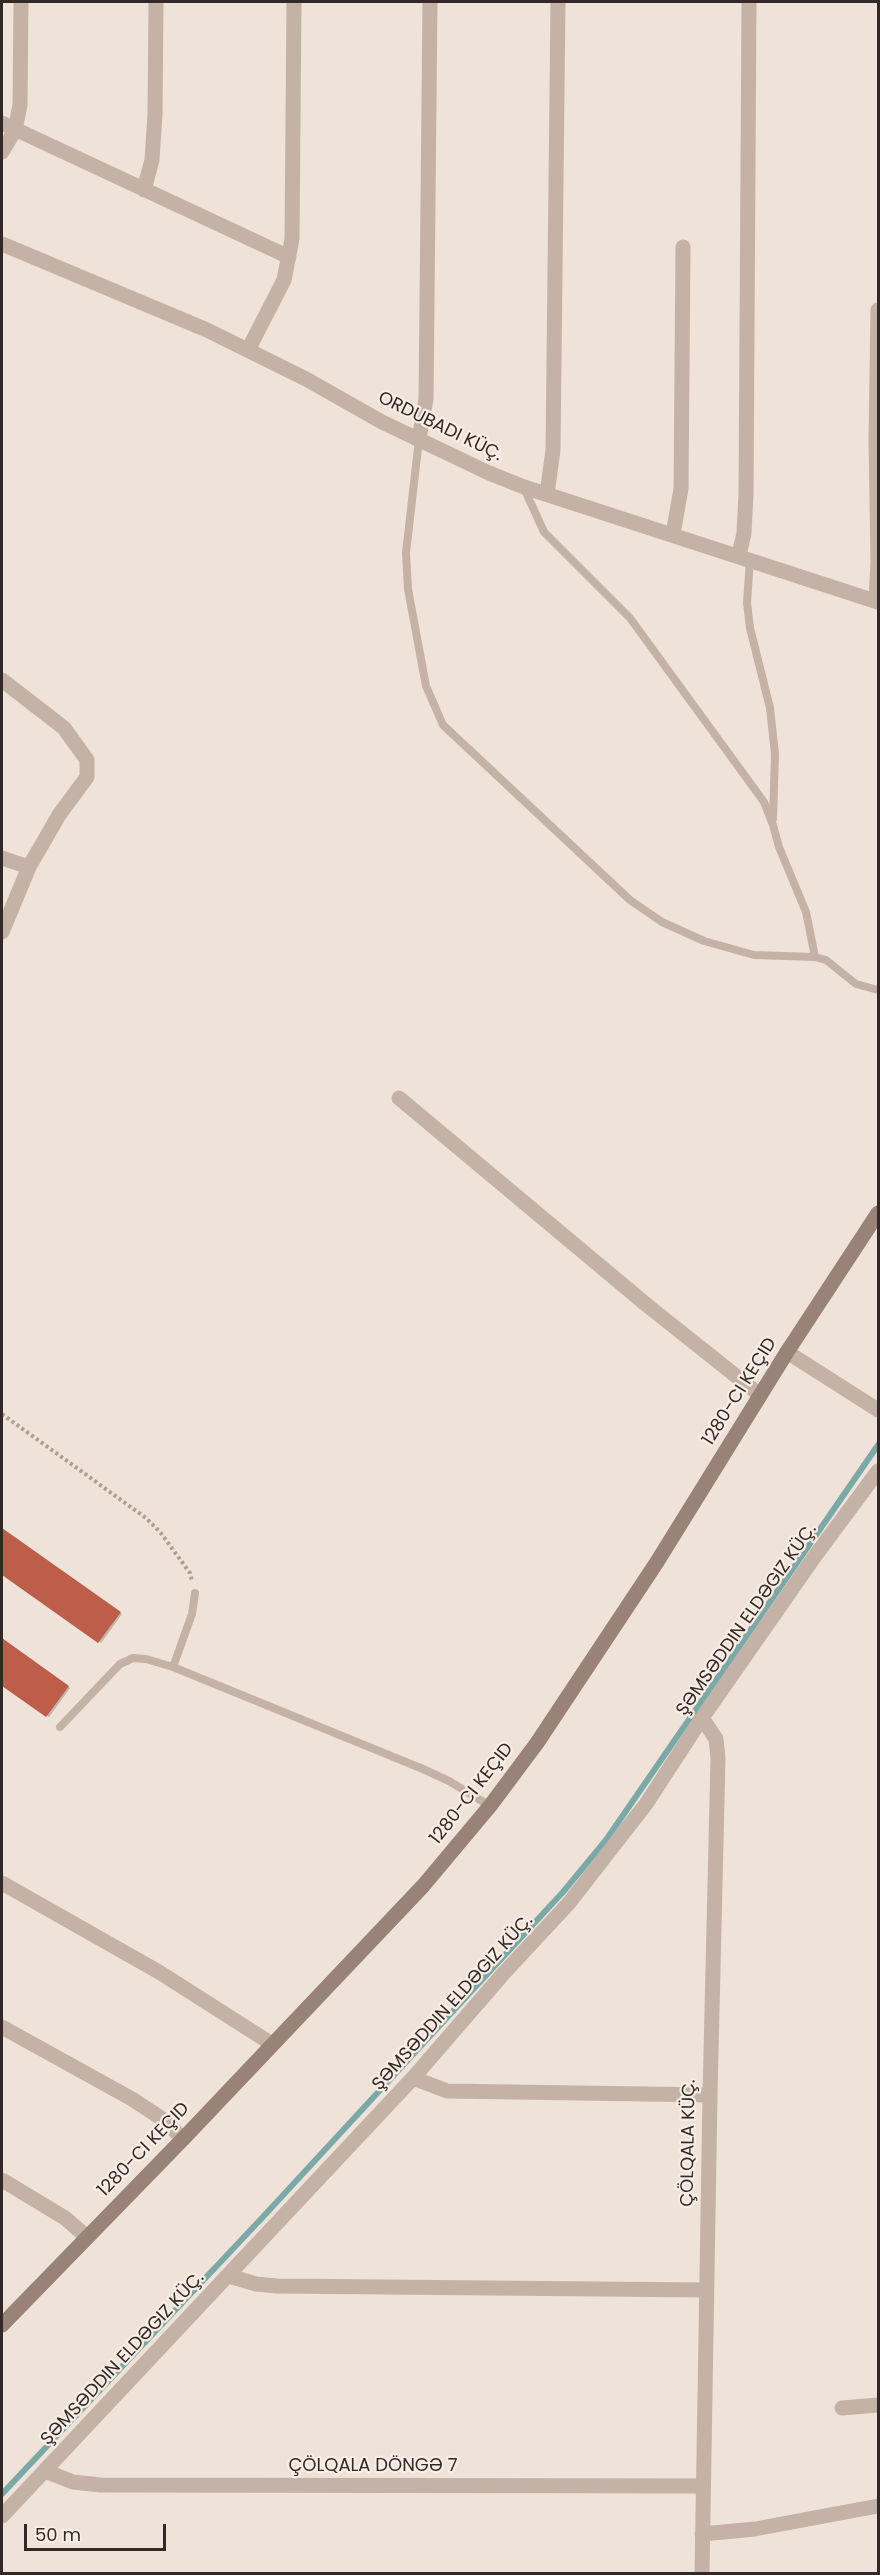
<!DOCTYPE html>
<html>
<head>
<meta charset="utf-8">
<style>
  body { margin:0 }
  #map { position:relative; width:880px; height:2575px; overflow:hidden; background:#efe3d9; font-family:Poppins,sans-serif }
  canvas { display:block }
  .frame { position:absolute; inset:0; border:3px solid #322926; pointer-events:none }
  .scale { position:absolute; left:24px; top:2524px; width:142px; height:27px; box-sizing:border-box; border:3px solid #322926; border-top:0; padding-left:8px; font-size:18px; line-height:21px; white-space:nowrap; color:#322926; -webkit-text-stroke:4px #f7ede4; paint-order:stroke }
</style>
</head>
<body>
<div id="map">
<canvas width="880" height="2575"></canvas>
<div class="frame"></div>
<div class="scale">50 m</div>
</div>
<script>
const g = document.querySelector('canvas').getContext('2d');
g.lineJoin = 'round';
function fillPath(path, color) { g.fillStyle = color; g.fill(path, 'evenodd'); }
const poly = rows => new Path2D(rows.map(r => 'M' + r).join(''));
function strokePath(path, color, width, dash) { g.strokeStyle = color; g.lineWidth = width; g.lineCap = dash ? 'butt' : 'round'; g.setLineDash(dash || []); g.stroke(path); }
function drawText(font, color, halo, rows, align = 'center') {
  g.font = font + ' Poppins,sans-serif'; g.lineWidth = 4.5; g.setLineDash([]); g.textBaseline = 'middle'; g.strokeStyle = halo; g.fillStyle = color; for (const [text, x, y, turn = 0] of rows) {
    g.save(); g.translate(x, y); g.rotate((+turn || 0) * Math.PI / 180); g.textAlign = isNaN(turn) ? turn : align; if (halo) g.strokeText(text, 0, 0); g.fillText(text, 0, 0); g.restore();
  }
}
fillPath(poly([
  [2,1529,122,1614,101,1643,2,1574],
  [2,1639,70,1688,49,1717,2,1684]
]), '#0003');
strokePath(poly([
  [2,2494,261,2219,563,1892,606,1840,878,1445]
]), '#7aa9a8', 6);
fillPath(poly([
  [2,1528,121,1612,98,1643,2,1575],
  [2,1638,69,1686,46,1717,2,1686]
]), '#bc5e4a');
strokePath(poly([
  [2,1414,146,1518,160,1532,190,1573,192,1581]
]), '#b19c90', 4, [3, 3]);
strokePath(poly([
  [419,439,406,553,408,589,426,686,443,725,630,900,662,922,704,941,754,955,815,957,826,960,856,984,878,990],
  [524,488,544,532,630,618,764,802,773,825,779,847,806,912,815,957],
  [750,559,747,603,750,628,770,708,775,754,773,819],
  [173,1667,192,1614,195,1593],
  [60,1727,120,1664,133,1658,146,1659,173,1667,423,1769,449,1781,490,1806]
]), '#c5b2a6', 8);
strokePath(poly([
  [2,123,289,257],
  [2,152,15,130,20,105,21,2],
  [144,190,152,160,155,114,156,2],
  [2,244,207,330,306,379,382,422,489,473,524,487,878,602],
  [878,310,876,440,878,562],
  [248,350,284,280,292,239,294,2],
  [419,439,426,399,430,2],
  [547,494,553,450,558,2],
  [673,534,681,489,683,247],
  [739,555,744,533,746,494,749,2],
  [876,600,878,562],
  [2,680,64,728,87,760,87,777,59,815,29,867,2,932],
  [2,858,29,867],
  [399,1098,648,1306,760,1395],
  [787,1352,878,1410],
  [2,1883,159,1972,272,2044],
  [2,2027,132,2099,164,2120,183,2139],
  [413,2078,447,2091,710,2095],
  [2,2180,65,2218,87,2237],
  [229,2276,256,2284,277,2286,706,2290],
  [842,2408,878,2405],
  [45,2471,73,2482,100,2485,703,2486],
  [2,2516,413,2078,503,1974,569,1903,646,1804,702,1718,815,1556,878,1471],
  [702,2534,755,2529,878,2506],
  [702,2574,710,2095,718,1758,716,1739,702,1718]
]), '#c5b2a6', 15);
strokePath(poly([
  [2,2325,183,2139,423,1886,490,1806,537,1743,657,1562,787,1352,878,1213]
]), '#998278', 15);
drawText('18px', '#322926', '#f7ede4', [
  ["ORDUBADI KÜÇ.",440,427,26],
  ["1280-CI KEÇID",740,1392,-58],
  ["ŞƏMSƏDDIN ELDƏGIZ KÜÇ.",747,1620,-55],
  ["1280-CI KEÇID",472,1794,-52],
  ["ŞƏMSƏDDIN ELDƏGIZ KÜÇ.",453,2003,-48],
  ["ÇÖLQALA KÜÇ.",689,2143,-89],
  ["1280-CI KEÇID",144,2150,-46],
  ["ŞƏMSƏDDIN ELDƏGIZ KÜÇ.",123,2359,-47],
  ["ÇÖLQALA DÖNGƏ 7",373,2466]
]);
</script>
</body>
</html>
